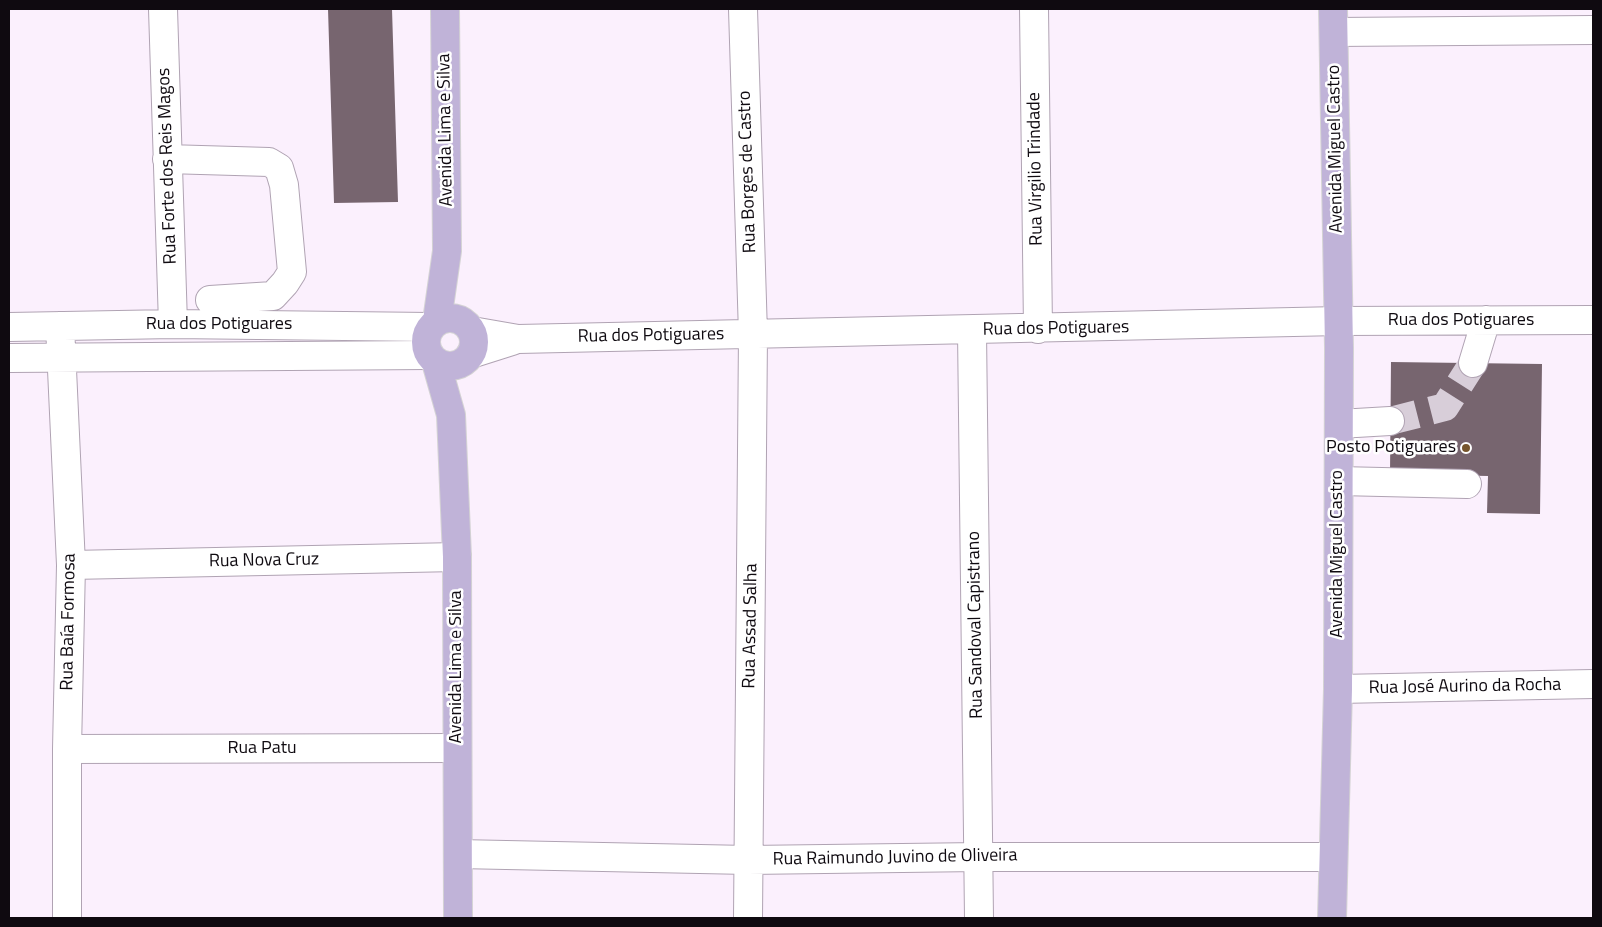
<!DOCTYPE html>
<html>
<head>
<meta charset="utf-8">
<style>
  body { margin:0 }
  #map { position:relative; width:1602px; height:927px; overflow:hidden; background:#fbf0fd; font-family:"Titillium Web",sans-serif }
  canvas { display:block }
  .frame { position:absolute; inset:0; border:10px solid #0f0a10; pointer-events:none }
</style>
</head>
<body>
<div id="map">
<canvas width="1602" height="927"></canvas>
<div class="frame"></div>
</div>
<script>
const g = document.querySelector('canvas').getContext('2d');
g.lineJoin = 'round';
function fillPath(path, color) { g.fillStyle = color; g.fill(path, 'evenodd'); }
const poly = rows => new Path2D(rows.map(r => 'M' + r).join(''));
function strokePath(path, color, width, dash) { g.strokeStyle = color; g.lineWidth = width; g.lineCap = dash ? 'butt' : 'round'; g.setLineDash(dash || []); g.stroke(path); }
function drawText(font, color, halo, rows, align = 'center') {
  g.font = font + ' "Titillium Web",sans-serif'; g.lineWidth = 5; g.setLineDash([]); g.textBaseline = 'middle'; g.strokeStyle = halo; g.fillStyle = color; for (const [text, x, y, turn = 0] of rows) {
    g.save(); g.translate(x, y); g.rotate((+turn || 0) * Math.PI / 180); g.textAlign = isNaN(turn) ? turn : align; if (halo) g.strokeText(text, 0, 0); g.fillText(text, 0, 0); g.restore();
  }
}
fillPath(poly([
  [328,9,392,9,398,202,334,203],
  [1391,362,1542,364,1540,514,1487,513,1488,476,1390,474]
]), '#77656f');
strokePath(poly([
  [1390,421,1445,407,1473,363]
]), '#d8ced9', 28, [28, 14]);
const minor = poly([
  [163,9,173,324],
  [743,9,753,334,748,918],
  [1034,9,1038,329],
  [1334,32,1593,30],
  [167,159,269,162,279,168,284,185,292,272,285,283,273,296,210,300],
  [60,326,71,565,67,749,67,918],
  [9,327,173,324,430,327],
  [472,331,518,339,1339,321,1593,320],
  [972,331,979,918],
  [471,354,512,341],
  [9,358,429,355],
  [1473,363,1486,320],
  [1339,424,1390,421],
  [1339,481,1467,484],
  [71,565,457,557],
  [1338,689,1593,684],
  [67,749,457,748],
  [458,854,748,860,979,857,1332,857]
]);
const major = poly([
  '426 342a24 24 0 1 1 48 0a24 24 0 1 1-48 0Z',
  [437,321,447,251,445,9],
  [436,362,451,415,457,557,458,918],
  [1332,918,1338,689,1339,348,1333,9]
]);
strokePath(minor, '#b0a3b3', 30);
strokePath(major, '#d4d3d4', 30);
strokePath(minor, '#fff', 28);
strokePath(major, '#c0b3d8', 28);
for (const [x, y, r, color] of [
  [1466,448,5,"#76552c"]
]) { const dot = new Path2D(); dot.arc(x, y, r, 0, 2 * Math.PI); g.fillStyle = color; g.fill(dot); strokePath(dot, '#fff', 2); }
drawText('18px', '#0f0a10', '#fff', [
  ["Avenida Lima e Silva",446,130,-91],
  ["Avenida Miguel Castro",1336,149,-91],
  ["Rua Forte dos Reis Magos",168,166,-92],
  ["Rua Virgilio Trindade",1036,169,-91],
  ["Rua Borges de Castro",748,172,-92],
  ["Rua dos Potiguares",1461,321],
  ["Rua dos Potiguares",219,325],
  ["Rua dos Potiguares",1056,329,-1],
  ["Rua dos Potiguares",651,336,-1],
  ["Avenida Miguel Castro",1338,554,-90],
  ["Rua Nova Cruz",264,561,-1],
  ["Rua Baía Formosa",69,622,-89],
  ["Rua Sandoval Capistrano",976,625,-91],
  ["Rua Assad Salha",751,626,-89],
  ["Avenida Lima e Silva",457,667,-90],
  ["Rua José Aurino da Rocha",1465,687,-1],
  ["Rua Patu",262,749],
  ["Rua Raimundo Juvino de Oliveira",895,858,-1]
]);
drawText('18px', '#0f0a10', '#fff', [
  ["Posto Potiguares",1456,448]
], 'right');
</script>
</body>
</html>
